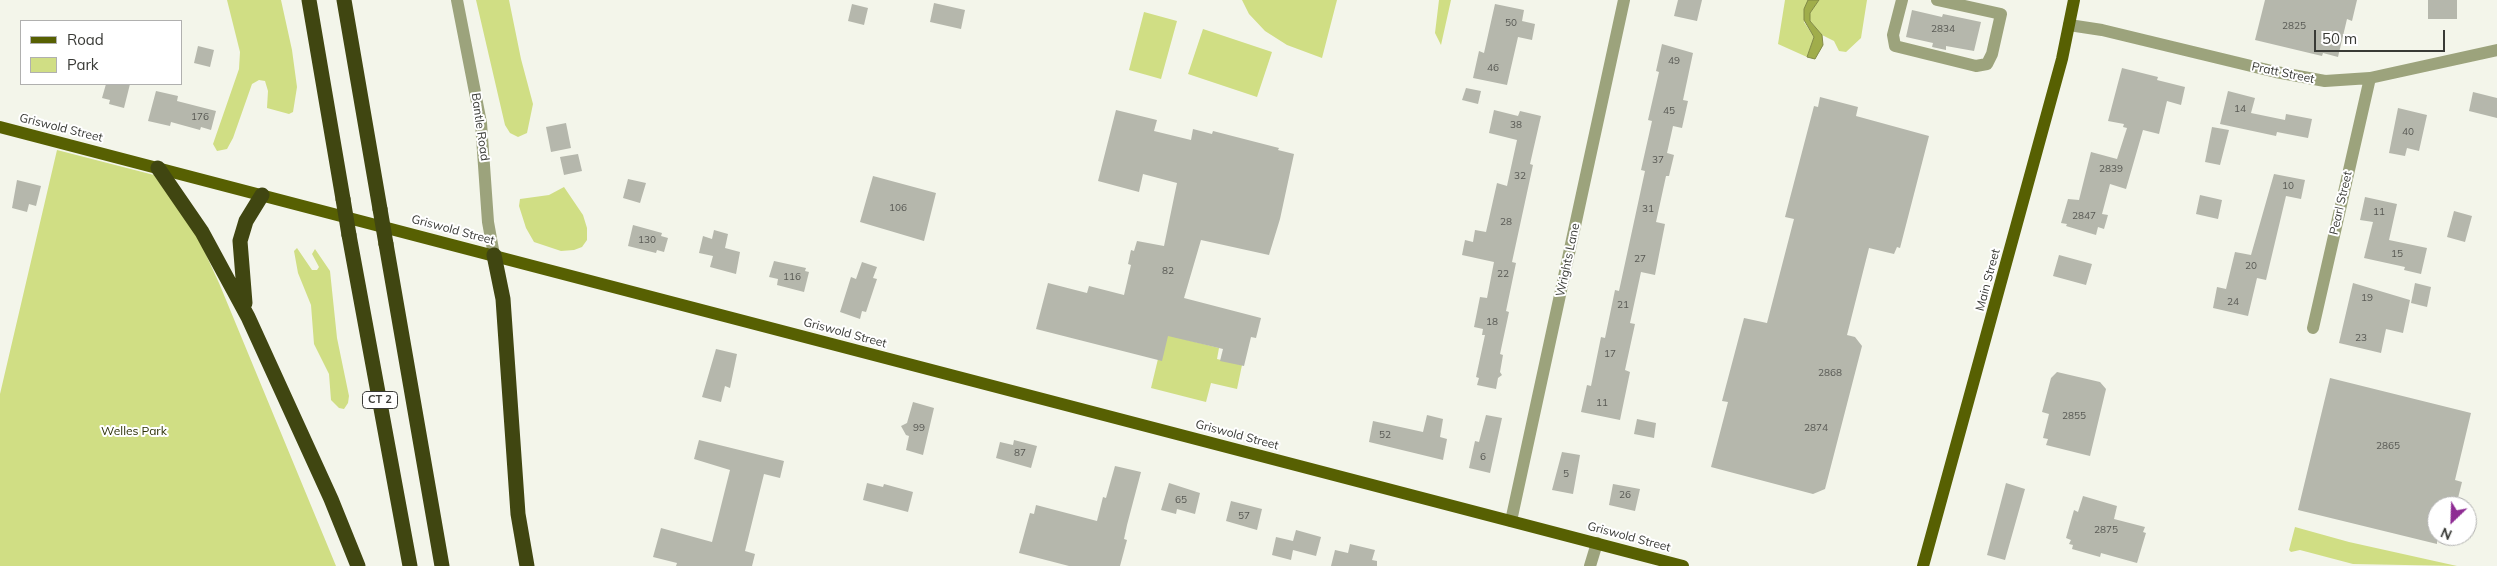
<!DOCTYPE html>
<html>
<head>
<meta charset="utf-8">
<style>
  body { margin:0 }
  #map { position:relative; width:2497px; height:566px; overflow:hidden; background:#f3f5ea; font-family:Mulish,sans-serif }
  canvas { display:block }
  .legend { position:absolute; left:20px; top:20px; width:162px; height:65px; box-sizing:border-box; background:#fff; border:1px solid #b0b0af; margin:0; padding:6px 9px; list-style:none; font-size:15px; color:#393a36 }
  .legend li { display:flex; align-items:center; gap:10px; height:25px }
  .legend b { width:25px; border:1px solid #b0b0af }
  .north { position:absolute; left:2427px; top:496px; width:50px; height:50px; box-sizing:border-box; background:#fff; border:1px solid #b0b0af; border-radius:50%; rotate:204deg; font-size:14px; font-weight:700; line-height:20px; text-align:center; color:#393a36 }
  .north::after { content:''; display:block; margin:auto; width:18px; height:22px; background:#8e2b93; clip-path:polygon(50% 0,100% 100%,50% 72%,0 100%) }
  .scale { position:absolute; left:2314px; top:30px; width:131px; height:22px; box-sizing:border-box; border:2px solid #393a36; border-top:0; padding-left:6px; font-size:15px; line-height:18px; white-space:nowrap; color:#393a36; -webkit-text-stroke:4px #fff; paint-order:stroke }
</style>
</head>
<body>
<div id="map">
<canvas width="2497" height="566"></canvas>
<ul class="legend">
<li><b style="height:6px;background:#576002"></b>Road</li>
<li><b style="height:14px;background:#d0de84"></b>Park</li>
</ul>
<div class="north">N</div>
<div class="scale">50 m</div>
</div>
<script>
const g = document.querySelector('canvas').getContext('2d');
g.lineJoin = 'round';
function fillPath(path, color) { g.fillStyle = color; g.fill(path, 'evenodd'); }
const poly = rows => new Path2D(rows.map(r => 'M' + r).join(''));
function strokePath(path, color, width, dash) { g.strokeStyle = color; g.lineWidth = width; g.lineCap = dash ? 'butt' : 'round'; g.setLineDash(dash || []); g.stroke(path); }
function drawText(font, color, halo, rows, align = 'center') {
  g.font = font + ' Mulish,sans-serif'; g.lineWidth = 4; g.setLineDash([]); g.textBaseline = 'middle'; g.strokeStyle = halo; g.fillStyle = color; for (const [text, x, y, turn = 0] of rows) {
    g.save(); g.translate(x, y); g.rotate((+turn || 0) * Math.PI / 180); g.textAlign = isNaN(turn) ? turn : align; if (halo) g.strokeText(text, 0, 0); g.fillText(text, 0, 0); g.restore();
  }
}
fillPath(poly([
  [227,0,281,0,292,50,297,87,293,112,289,114,267,108,268,91,265,81,259,80,252,84,233,138,227,149,217,151,213,144,239,69,240,52],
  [476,0,509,0,521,59,533,104,527,133,518,137,510,133,505,125],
  [1242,0,1337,0,1322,58,1287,45,1265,31,1249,14],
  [1439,0,1451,0,1441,45,1435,33],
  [1785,0,1808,0,1804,22,1814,37,1807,57,1778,44],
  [1819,0,1867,0,1861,38,1846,52,1839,51,1834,41,1822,35,1810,21,1810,13],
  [1144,12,1177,21,1161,79,1129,70],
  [1203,29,1272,52,1257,97,1188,74],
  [57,150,154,175,196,233,219,283,336,566,0,566,0,394],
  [564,187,583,215,587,228,587,240,582,247,574,250,561,251,534,242,526,228,519,206,520,199,549,195],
  [297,248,312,270,317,270,319,267,312,254,315,249,330,271,337,338,349,396,348,403,344,409,339,408,331,400,329,374,314,344,311,305,298,273,294,251],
  [1164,334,1219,348,1217,359,1242,365,1237,389,1211,383,1206,402,1151,388],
  [2295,527,2349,542,2457,566,2353,564,2300,550,2291,552,2289,550]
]), '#d0de84');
const water = poly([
  [1808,0,1819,0,1810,13,1810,21,1822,35,1823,45,1815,59,1807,57,1814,37,1804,20,1804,9,1808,0]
]);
fillPath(water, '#a0ad4b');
strokePath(water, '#818a45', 1);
fillPath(poly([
  [1678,0,1702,0,1697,21,1674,16],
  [2265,0,2357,0,2352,21,2347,19,2338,57,2323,53,2322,56,2255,40],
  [2428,0,2457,0,2457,19,2428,19],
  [934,3,965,10,961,29,930,22],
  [852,4,868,8,864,25,848,21],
  [1495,4,1524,10,1522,21,1535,24,1532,40,1518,37,1507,85,1473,78,1479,51,1484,53],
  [1912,10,1942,17,1943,14,1981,22,1974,51,1946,46,1946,50,1932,47,1933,43,1906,37],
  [1662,44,1693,53,1683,100,1688,101,1682,128,1673,126,1667,153,1674,155,1669,176,1666,176,1656,222,1665,224,1655,275,1641,272,1630,323,1635,324,1625,370,1630,372,1620,420,1581,412,1587,385,1591,386,1601,337,1605,338,1615,290,1619,291,1645,171,1641,170,1652,121,1648,120,1659,72,1656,71],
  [198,46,214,50,210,67,194,63],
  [2122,68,2158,77,2157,80,2185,87,2181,105,2167,101,2159,134,2143,130,2126,189,2110,184,2102,214,2108,215,2104,229,2098,227,2096,235,2066,226,2067,224,2061,223,2068,199,2079,200,2091,152,2117,159,2127,128,2123,127,2124,124,2108,121],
  [106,84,130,84,124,108,109,104,110,100,102,98],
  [1466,88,1481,91,1478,104,1462,100],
  [156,91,178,96,177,101,216,111,211,130,201,127,200,130,171,122,170,126,148,121],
  [2228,91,2255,98,2251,113,2285,120,2286,114,2312,119,2308,138,2277,132,2276,136,2220,124],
  [2473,92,2497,98,2497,118,2469,111],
  [1820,97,1858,107,1856,116,1929,136,1900,248,1897,247,1894,254,1869,248,1847,335,1855,337,1862,346,1825,489,1813,494,1711,467,1728,402,1722,401,1744,318,1767,323,1794,219,1785,217,1814,106,1818,107],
  [2398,108,2427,115,2419,151,2407,148,2405,156,2389,153],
  [1116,110,1157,120,1154,131,1191,140,1193,129,1212,134,1213,131,1279,148,1278,150,1294,154,1280,219,1269,255,1201,240,1184,298,1261,318,1256,338,1251,337,1244,366,1220,361,1223,349,1168,336,1162,361,1036,329,1048,283,1087,293,1089,286,1124,295,1131,265,1128,264,1131,250,1134,251,1137,241,1164,246,1177,183,1143,174,1139,192,1098,181],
  [1494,110,1518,116,1520,111,1541,116,1530,164,1533,165,1512,262,1516,263,1506,311,1509,312,1500,354,1503,355,1500,372,1502,375,1498,378,1496,389,1477,385,1479,378,1476,377,1485,335,1482,335,1483,329,1474,327,1480,297,1487,298,1494,262,1462,255,1465,240,1473,242,1475,230,1486,232,1497,183,1507,186,1517,140,1489,133],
  [566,123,571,148,551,152,546,127],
  [2212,127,2229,130,2220,165,2205,162],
  [578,154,582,171,564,175,560,157],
  [2274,174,2305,180,2301,199,2286,196,2266,280,2257,278,2248,316,2213,308,2217,287,2226,289,2235,252,2251,255],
  [873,176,936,193,924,241,860,222],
  [628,179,646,183,640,203,623,198],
  [17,180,41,186,36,206,29,204,27,212,12,208],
  [2200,195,2222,200,2218,219,2196,214],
  [2365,197,2397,204,2389,240,2427,248,2421,274,2404,270,2405,267,2364,258,2373,222,2360,220],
  [2454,211,2472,216,2465,242,2447,237],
  [633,225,662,233,661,236,668,238,664,252,657,250,656,253,628,246],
  [714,230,728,234,725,248,740,252,736,274,710,267,713,256,699,253,703,236,712,239],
  [2059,255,2092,264,2086,285,2053,276],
  [774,261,806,268,805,271,809,272,804,292,777,285,778,279,769,277],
  [862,262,877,267,873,278,877,279,866,312,862,311,860,319,840,312,851,277,856,279],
  [2353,283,2410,300,2403,333,2386,329,2381,353,2339,343],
  [2415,283,2431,287,2427,307,2411,303],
  [716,349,737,354,730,388,725,386,721,402,702,397],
  [2057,372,2100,382,2106,389,2090,456,2046,445,2048,439,2043,438,2049,414,2042,412,2051,378],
  [2330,378,2471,413,2455,480,2462,482,2456,506,2437,506,2437,544,2298,510],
  [913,402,934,408,923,455,906,450,909,436,906,435,901,426,907,423],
  [1427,415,1443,419,1440,437,1447,439,1443,460,1369,442,1373,421,1423,432],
  [1486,415,1502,418,1490,473,1469,468,1475,441,1479,442],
  [1637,419,1656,423,1654,438,1634,434],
  [699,440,784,461,780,478,764,474,745,551,755,554,752,566,676,566,677,563,653,557,661,528,712,542,730,470,694,459],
  [1014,440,1037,446,1031,468,996,458,1000,442,1013,445],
  [1562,452,1580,455,1573,494,1552,490],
  [1115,466,1141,472,1127,525,1124,539,1127,540,1120,566,1069,566,1019,553,1030,513,1034,514,1036,505,1097,521,1103,497,1106,498],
  [867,483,883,487,884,484,913,492,908,512,863,500],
  [1169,483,1200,493,1195,514,1177,509,1176,514,1161,510],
  [2006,483,2025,489,2005,560,1987,555],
  [1613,484,1640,489,1635,511,1609,505],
  [2083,496,2117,506,2114,519,2145,527,2143,532,2146,533,2137,563,2101,553,2100,557,2072,549,2073,545,2069,544,2071,540,2066,538,2074,510,2078,512],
  [1231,501,1262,509,1257,530,1226,521],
  [1296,530,1321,537,1316,556,1293,550,1291,560,1272,555,1276,537,1293,541],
  [1350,544,1375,550,1372,560,1377,561,1377,566,1331,566,1335,550,1348,553]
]), '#b5b7ac');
strokePath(poly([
  [457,0,481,123,488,222,494,255],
  [1902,0,1893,35,1895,46,1976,66,1987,64,1992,54,2001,14,1937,0],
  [2069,25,2102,30,2276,72,2325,81,2370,78,2497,50],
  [2313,328,2370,78],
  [1511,521,1624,0],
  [1590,566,1597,543]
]), '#9ca37c', 12);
strokePath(poly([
  [0,127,1683,566],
  [1923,566,2062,59,2074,0]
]), '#576002', 12);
strokePath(poly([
  [309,0,343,199],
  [344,0,380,209],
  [158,168,202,232,248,317,331,499,358,566],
  [349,235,410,566],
  [386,244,442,566],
  [494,255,503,299,518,514,527,566],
  [245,303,240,241,246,221,262,195]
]), '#404611', 15);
strokePath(poly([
  [343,199,349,235],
  [380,209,386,244]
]), '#404611', 15);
drawText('10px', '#585954', null, [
  ["50",1511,23],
  ["2825",2294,26],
  ["2834",1943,29],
  ["49",1674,61],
  ["46",1493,68],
  ["14",2240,109],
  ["45",1669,111],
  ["176",200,117],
  ["38",1516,125],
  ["40",2408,132],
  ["37",1658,160],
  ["2839",2111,169],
  ["32",1520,176],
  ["10",2288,186],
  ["106",898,208],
  ["31",1648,209],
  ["11",2379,212],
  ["2847",2084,216],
  ["28",1506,222],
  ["130",647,240],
  ["15",2397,254],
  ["27",1640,259],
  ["20",2251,266],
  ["82",1168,271],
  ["22",1503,274],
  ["116",792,277],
  ["19",2367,298],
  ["24",2233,302],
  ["21",1623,305],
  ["18",1492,322],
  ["23",2361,338],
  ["17",1610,354],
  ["2868",1830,373],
  ["11",1602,403],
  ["2855",2074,416],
  ["99",919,428],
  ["2874",1816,428],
  ["52",1385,435],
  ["2865",2388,446],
  ["87",1020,453],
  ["6",1483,457],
  ["5",1566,474],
  ["26",1625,495],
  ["65",1181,500],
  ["57",1244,516],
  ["2875",2106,530]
]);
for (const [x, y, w] of [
  [380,400,35]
]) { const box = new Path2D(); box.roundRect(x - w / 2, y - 8.5, w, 17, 4); g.fillStyle = '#fff'; g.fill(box); strokePath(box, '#393a36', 1); }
drawText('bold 11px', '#393a36', null, [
  ["CT 2",380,400]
]);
drawText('12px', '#393a36', '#fff', [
  ["Pratt Street",2283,73,12],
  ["Bantle Road",480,127,82],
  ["Griswold Street",61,128,14],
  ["Pearl Street",2341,203,-77],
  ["Griswold Street",453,230,15],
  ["Wrights Lane",1568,260,-78],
  ["Main Street",1988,280,-75],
  ["Griswold Street",845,333,15],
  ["Griswold Street",1237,435,15],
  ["Griswold Street",1629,537,15]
]);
drawText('12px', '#2c3106', '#fff', [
  ["Welles Park",134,431]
]);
</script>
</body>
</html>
